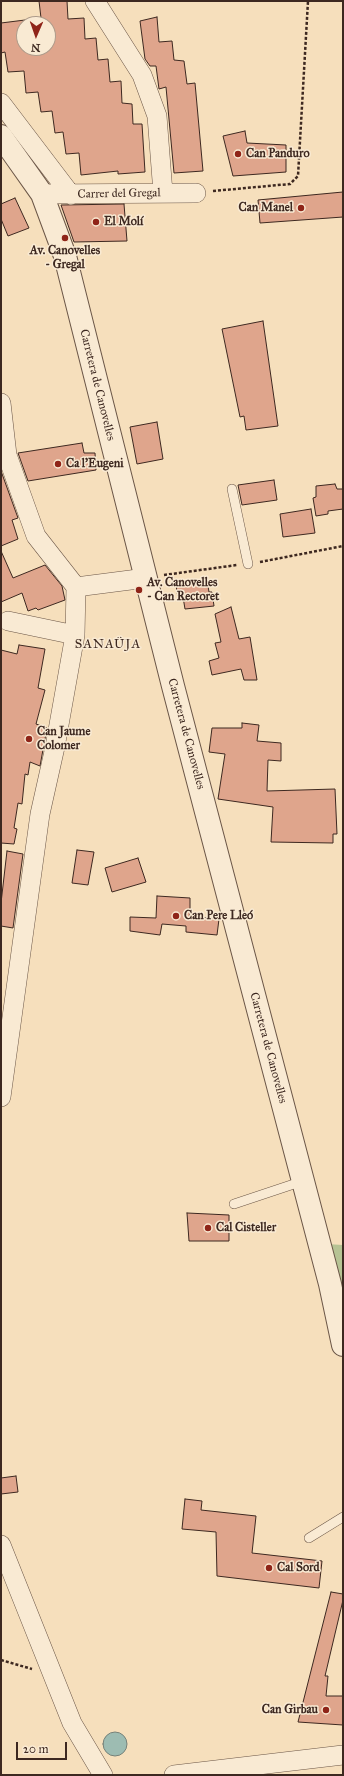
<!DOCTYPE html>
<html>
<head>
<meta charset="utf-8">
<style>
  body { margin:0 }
  #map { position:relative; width:344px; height:1776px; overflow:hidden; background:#f6dfbc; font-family:"IM FELL Great Primer",serif }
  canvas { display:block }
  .frame { position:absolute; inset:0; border:2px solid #3d2820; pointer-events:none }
  .north { position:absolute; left:16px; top:16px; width:40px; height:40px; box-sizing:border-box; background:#f9ead3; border:1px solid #ae9c8b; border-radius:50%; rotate:182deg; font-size:11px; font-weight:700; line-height:16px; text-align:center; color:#3d2820 }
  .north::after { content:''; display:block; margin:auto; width:14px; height:18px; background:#8f2418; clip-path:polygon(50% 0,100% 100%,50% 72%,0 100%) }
  .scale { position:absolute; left:16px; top:1742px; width:51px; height:18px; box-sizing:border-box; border:2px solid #3d2820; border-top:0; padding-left:5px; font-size:12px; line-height:14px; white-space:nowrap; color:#3d2820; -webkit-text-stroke:3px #f9ead3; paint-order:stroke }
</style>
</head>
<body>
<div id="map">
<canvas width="344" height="1776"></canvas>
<div class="frame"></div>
<div class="north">N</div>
<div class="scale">20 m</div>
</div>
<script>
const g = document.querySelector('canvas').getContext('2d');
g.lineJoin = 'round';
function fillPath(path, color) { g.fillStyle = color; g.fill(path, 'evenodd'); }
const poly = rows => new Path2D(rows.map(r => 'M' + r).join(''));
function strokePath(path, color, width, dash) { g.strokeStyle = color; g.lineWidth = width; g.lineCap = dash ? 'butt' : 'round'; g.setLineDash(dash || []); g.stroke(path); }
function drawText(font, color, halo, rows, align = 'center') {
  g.font = font + ' "IM FELL Great Primer",serif'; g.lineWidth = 3; g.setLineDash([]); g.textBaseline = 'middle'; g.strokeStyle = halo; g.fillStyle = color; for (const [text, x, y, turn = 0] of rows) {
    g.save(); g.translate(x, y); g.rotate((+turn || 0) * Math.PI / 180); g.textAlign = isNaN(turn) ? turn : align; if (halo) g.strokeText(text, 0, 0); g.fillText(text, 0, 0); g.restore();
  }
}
fillPath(poly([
  [326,1244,343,1245,343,1313]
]), '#b7c394');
const water = poly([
  '103 1744a12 12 0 1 1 24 0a12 12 0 1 1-24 0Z'
]);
fillPath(water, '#9dbcb2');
strokePath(water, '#778178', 1);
const building = poly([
  [39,1,67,1,68,19,84,18,85,39,96,38,98,60,108,59,110,82,121,81,122,103,132,104,133,124,142,124,145,172,118,174,118,171,81,175,79,153,66,154,63,132,55,133,52,111,41,112,38,92,26,93,24,71,8,72,5,52,1,53,1,23,41,18,39,1],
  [24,24,48,24,48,48,24,48,24,24],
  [157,17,159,42,172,41,174,60,184,61,187,84,195,83,203,171,174,173,166,87,159,89,156,66,150,66,145,59,140,21,157,17],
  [245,131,247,143,286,145,286,172,233,176,223,136,245,131],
  [343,192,343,217,260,223,258,200,343,192],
  [15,198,29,228,8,236,1,219,1,204,15,198],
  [124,204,127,241,74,242,61,205,124,204],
  [263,321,278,426,246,430,244,416,240,417,222,329,263,321],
  [157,422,163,459,137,464,130,427,157,422],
  [82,443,84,453,95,453,96,470,28,481,18,453,82,443],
  [1,471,18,518,12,520,18,539,1,546,1,471],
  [274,480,277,500,242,505,238,485,274,480],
  [335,484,337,489,343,489,343,509,328,511,328,514,316,516,313,498,316,497,316,486,335,484],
  [311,509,315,533,283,537,280,514,311,509],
  [1,551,13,578,45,565,62,586,65,600,38,610,36,608,28,611,22,593,1,602,1,551],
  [207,580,209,592,212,592,214,606,185,609,183,597,178,598,176,585,207,580],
  [231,607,239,639,250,637,257,680,244,680,241,669,212,675,209,661,219,658,215,643,221,642,215,614,231,607],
  [19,645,45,649,38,688,45,690,36,724,47,728,40,766,30,762,28,775,25,774,22,804,18,803,14,828,17,829,14,844,1,843,1,650,17,654,19,645],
  [242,723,259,725,257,741,281,743,281,761,268,760,267,791,335,789,337,834,333,834,333,843,271,842,273,807,218,799,225,754,209,752,212,728,242,728,242,723],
  [77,850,94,852,88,885,72,883,77,850],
  [7,851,23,854,13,928,1,926,1,903,7,851],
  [138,858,146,882,112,892,105,868,138,858],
  [157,896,190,898,190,916,219,919,217,935,186,932,186,926,162,924,160,935,130,931,130,917,156,918,157,896],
  [187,1213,229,1215,229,1241,189,1241,187,1213],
  [16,1476,18,1492,1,1494,1,1478,16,1476],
  [185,1499,202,1501,201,1510,256,1516,252,1553,322,1561,319,1588,217,1576,216,1532,182,1529,185,1499],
  [331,1592,343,1594,343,1600,325,1676,328,1676,326,1696,343,1696,343,1725,298,1722,331,1592]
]);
fillPath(building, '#dfa58c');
strokePath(building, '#3d2820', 1);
const service = poly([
  [232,489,248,564],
  [234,1204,303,1181],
  [309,1538,343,1517]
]);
const minor = poly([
  [95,1,142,75,157,116,163,193],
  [1,103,71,195],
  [42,194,196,193],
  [1,403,7,455,36,536,76,587],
  [8,621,75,635],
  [1,1097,40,814,55,747,75,635,76,587,146,578],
  [1,1545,72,1723,103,1775],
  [174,1775,343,1755]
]);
const tertiary = poly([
  [1,136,42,194,65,256,173,686,330,1284,343,1345]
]);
strokePath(service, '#6b5647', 10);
strokePath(minor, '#6b5647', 20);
strokePath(tertiary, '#6b5647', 24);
strokePath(poly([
  [213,191,290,184,298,176,308,1],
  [260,562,343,546],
  [164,575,237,565],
  [1,1660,32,1669]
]), '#3d2820', 2.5, [3, 2]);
strokePath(service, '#f9ead3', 9);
strokePath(minor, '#f9ead3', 19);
strokePath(tertiary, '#f9ead3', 22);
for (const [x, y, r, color] of [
  [238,154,4,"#8f2418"],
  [301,208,4,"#8f2418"],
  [96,222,4,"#8f2418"],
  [65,238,4,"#8f2418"],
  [58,464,4,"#8f2418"],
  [139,590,4,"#8f2418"],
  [29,739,4,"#8f2418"],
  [176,916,4,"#8f2418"],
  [208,1228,4,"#8f2418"],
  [269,1568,4,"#8f2418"],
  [326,1710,4,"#8f2418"]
]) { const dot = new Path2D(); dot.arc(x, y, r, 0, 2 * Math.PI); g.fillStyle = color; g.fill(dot); strokePath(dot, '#f9ead3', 1.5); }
drawText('bold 12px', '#3d2820', '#f9ead3', [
  ["Can Panduro",246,154],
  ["Can Manel",293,208,"right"],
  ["El Molí",104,222],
  ["Av. Canovelles",65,251,"center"],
  ["- Gregal",65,265,"center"],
  ["Ca l'Eugeni",66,464],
  ["Av. Canovelles",147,583],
  ["- Can Rectoret",147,597],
  ["Can Jaume",37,732],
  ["Colomer",37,746],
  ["Can Pere Lleó",184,916],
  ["Cal Cisteller",216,1228],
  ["Cal Sord",277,1568],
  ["Can Girbau",318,1710,"right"]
], 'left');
drawText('12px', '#3d2820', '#f9ead3', [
  ["Carrer del Gregal",119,194,-1],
  ["Carretera de Canovelles",97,385,76],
  ["Carretera de Canovelles",186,734,75],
  ["Carretera de Canovelles",268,1048,75]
]);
g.letterSpacing = '1px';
drawText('13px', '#3d2820', '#f9ead3', [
  ["SANAÜJA",108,645]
]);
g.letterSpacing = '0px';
</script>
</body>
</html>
